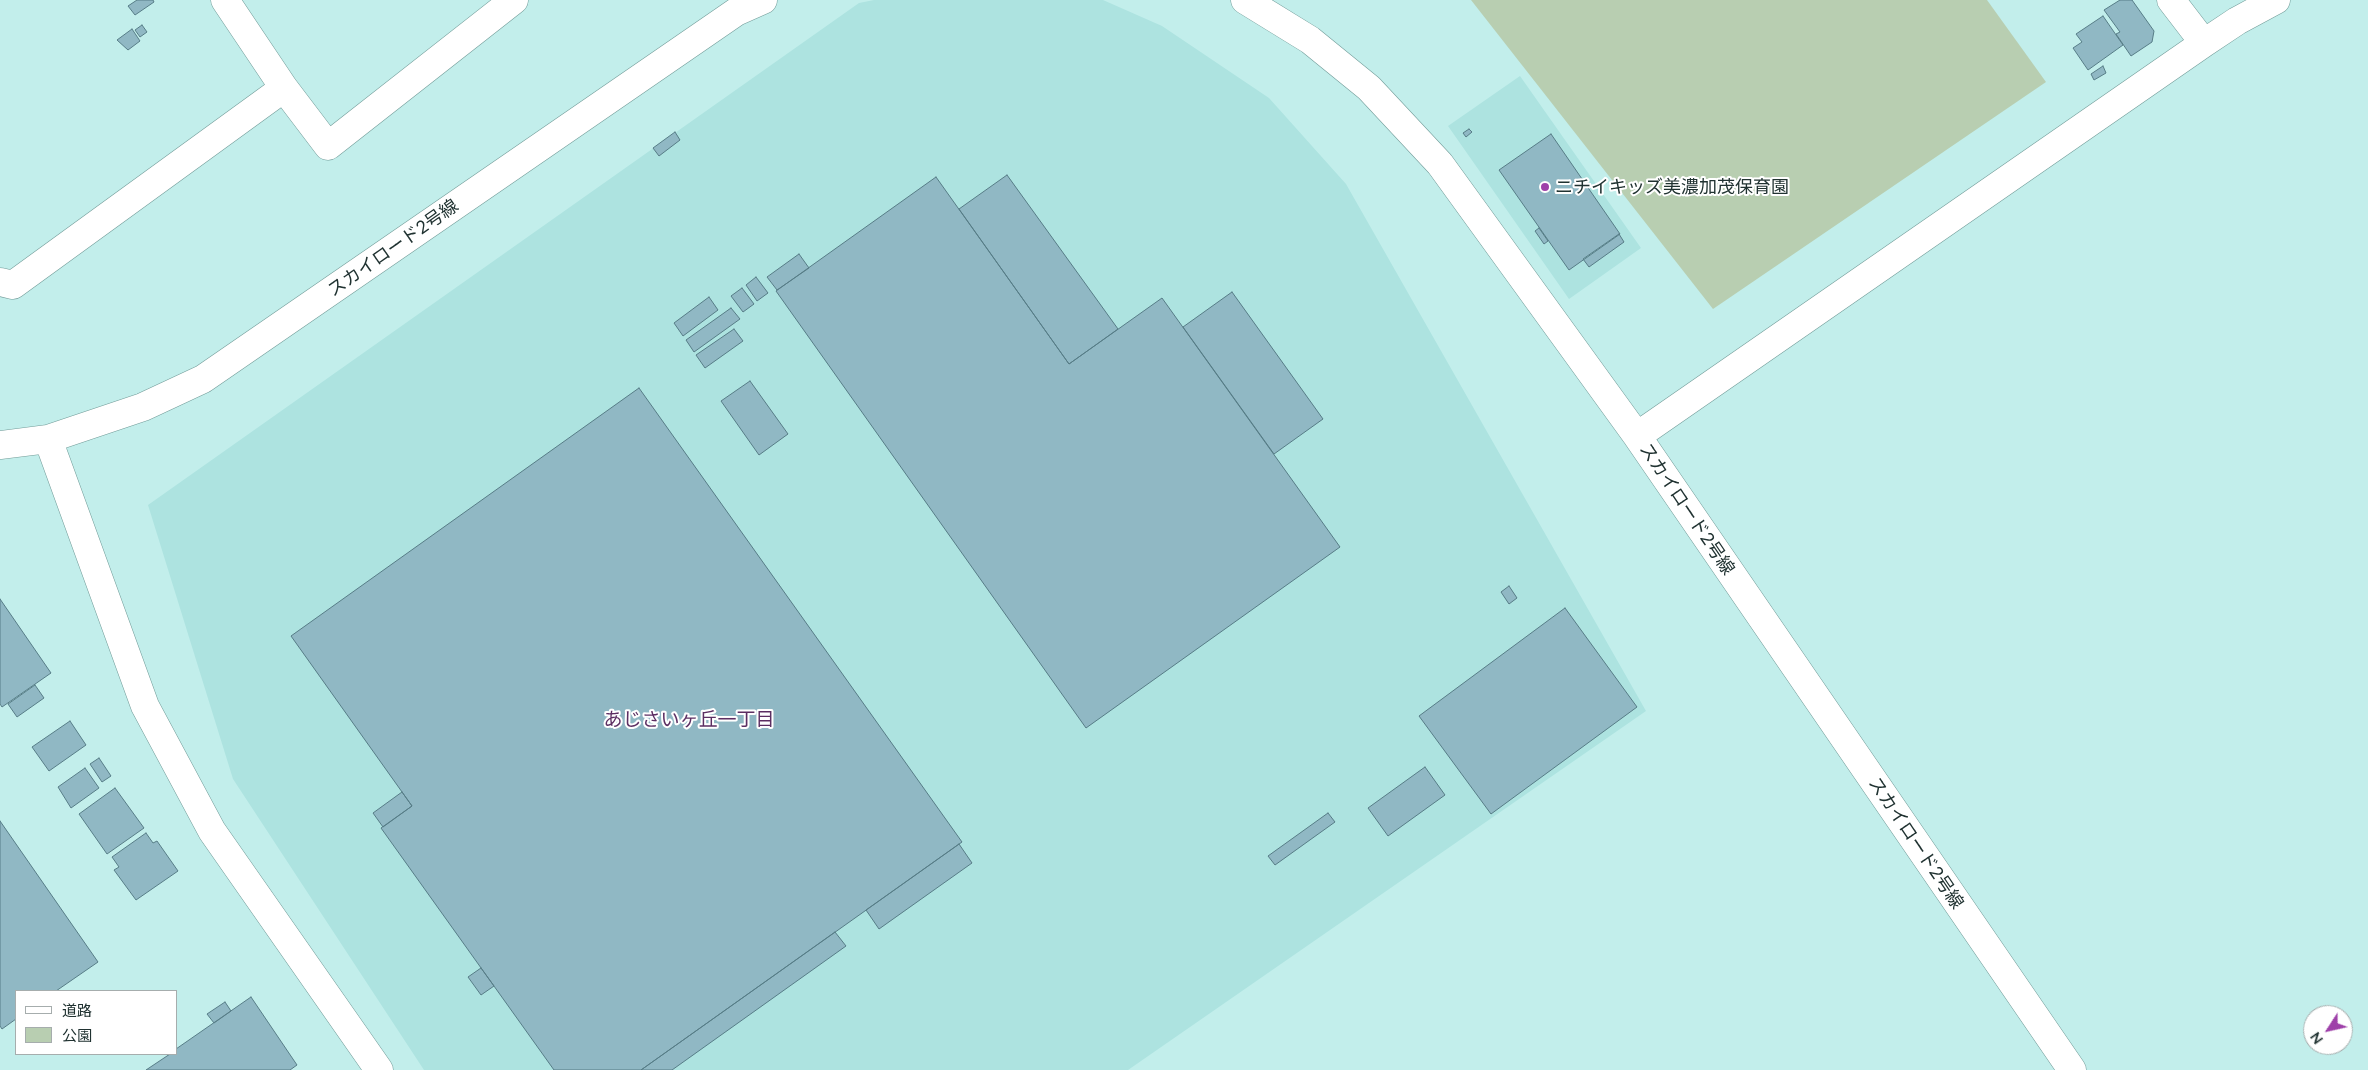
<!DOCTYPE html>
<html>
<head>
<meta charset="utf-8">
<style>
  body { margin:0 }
  #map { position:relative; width:2368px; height:1070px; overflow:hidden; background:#c2eeeb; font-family:Lato,"Noto Sans JP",sans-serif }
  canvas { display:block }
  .legend { position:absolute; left:15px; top:990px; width:162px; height:65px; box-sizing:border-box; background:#fff; border:1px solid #a6adad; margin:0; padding:6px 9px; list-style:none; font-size:15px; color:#203231 }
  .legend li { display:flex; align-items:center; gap:10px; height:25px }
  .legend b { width:25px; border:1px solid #a6adad }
  .north { position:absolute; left:2303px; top:1005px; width:50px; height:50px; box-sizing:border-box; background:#fff; border:1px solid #a6adad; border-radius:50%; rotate:235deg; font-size:14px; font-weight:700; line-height:20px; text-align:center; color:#203231 }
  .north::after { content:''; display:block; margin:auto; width:18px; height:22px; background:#9e40a9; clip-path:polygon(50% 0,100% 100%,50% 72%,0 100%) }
</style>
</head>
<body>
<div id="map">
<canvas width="2368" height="1070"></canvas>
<ul class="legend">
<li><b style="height:6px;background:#fff"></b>道路</li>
<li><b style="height:14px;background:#b8ceb1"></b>公園</li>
</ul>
<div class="north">N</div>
</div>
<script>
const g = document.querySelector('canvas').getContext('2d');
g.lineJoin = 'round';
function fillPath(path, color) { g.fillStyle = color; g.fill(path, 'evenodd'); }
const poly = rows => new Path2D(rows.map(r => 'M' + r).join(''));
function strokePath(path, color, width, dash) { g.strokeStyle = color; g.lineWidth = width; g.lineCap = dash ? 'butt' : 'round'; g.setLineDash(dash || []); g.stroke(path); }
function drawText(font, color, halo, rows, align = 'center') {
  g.font = font + ' Lato,"Noto Sans JP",sans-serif'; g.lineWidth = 4; g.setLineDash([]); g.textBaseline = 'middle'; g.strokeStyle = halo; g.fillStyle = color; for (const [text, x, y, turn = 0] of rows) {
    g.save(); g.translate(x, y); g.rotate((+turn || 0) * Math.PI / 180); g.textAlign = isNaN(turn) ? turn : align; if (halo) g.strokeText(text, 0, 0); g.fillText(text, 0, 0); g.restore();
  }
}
fillPath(poly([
  [874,0,1103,0,1162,26,1269,98,1346,184,1646,711,1128,1070,424,1070,233,779,148,505,859,3],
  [1520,76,1641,248,1569,299,1448,126]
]), '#ade3e0');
fillPath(poly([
  [1471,0,1987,0,2046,82,1713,309]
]), '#b8ceb1');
const building = poly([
  [137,0,153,0,154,2,135,15,128,6,137,0],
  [2120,0,2132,0,2154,31,2152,42,2131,56,2116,34,2120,32,2104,10,2120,0],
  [2103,16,2123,45,2088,70,2073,48,2082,42,2076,34,2103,16],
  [142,25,147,32,140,37,135,30,142,25],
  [132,29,140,41,128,50,117,40,132,29],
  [2103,66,2106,73,2094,80,2091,74,2103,66],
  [1469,129,1472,132,1466,137,1463,133,1469,129],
  [675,132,680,140,659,156,653,148,675,132],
  [1551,134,1620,234,1569,270,1499,170,1551,134],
  [1007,175,1118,329,1069,364,959,209,1007,175],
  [936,177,1069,364,1162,298,1340,547,1086,728,776,291,936,177],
  [1539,228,1548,241,1544,244,1535,231,1539,228],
  [1619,234,1624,242,1589,267,1583,259,1619,234],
  [799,254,809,268,777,290,767,277,799,254],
  [756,277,768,293,757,301,746,285,756,277],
  [742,288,754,304,743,312,731,296,742,288],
  [1232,292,1323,419,1274,454,1183,327,1232,292],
  [709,297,718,310,683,336,674,323,709,297],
  [731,308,740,319,694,352,686,340,731,308],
  [734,329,743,341,705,368,696,355,734,329],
  [750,381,788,434,759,455,721,401,750,381],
  [639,388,962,842,641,1070,554,1070,381,828,412,806,291,636,639,388],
  [1509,586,1517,598,1509,604,1501,592,1509,586],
  [0,599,51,673,2,707,0,704,0,599],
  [1565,608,1637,707,1491,814,1419,716,1565,608],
  [35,685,44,698,17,717,8,704,35,685],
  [70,721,86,745,49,771,32,747,70,721],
  [99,758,111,776,102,782,90,764,99,758],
  [1425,767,1445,795,1388,836,1368,808,1425,767],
  [85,768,99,788,71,808,58,787,85,768],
  [115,788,144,828,107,854,79,814,115,788],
  [402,792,412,806,383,827,373,813,402,792],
  [1328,813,1335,822,1275,865,1268,856,1328,813],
  [0,821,98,962,56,991,16,991,16,1019,2,1029,0,1026,0,821],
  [146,833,153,843,157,841,178,871,136,900,114,870,119,867,112,857,146,833],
  [959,844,972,863,879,929,866,910,959,844],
  [835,932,846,946,672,1070,641,1070,835,932],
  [481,968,494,986,481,995,468,977,481,968],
  [251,997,297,1065,290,1070,146,1070,170,1054,176,1054,176,1049,251,997],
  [225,1002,231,1011,214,1023,207,1014,225,1002]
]);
fillPath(building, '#90b8c4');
strokePath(building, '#577d87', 1);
const minor = poly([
  [225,0,284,88,328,146,514,0],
  [1245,0,1310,40,1369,88,1440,164,1637,436,2072,1070],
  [2171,0,2204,43],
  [0,282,13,285,284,88],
  [1637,436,2204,43,2237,21,2276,0],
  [48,439,145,706,212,831,379,1070],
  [0,445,48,439,143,407,203,379,736,12,763,0]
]);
strokePath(minor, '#719b98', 29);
strokePath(minor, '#fff', 28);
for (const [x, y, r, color] of [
  [1545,187,5,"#9e40a9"]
]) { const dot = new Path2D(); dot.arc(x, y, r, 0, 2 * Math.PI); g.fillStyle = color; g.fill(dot); strokePath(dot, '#fff', 2); }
drawText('18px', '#203231', '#fff', [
  ["ニチイキッズ美濃加茂保育園",1555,187]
], 'left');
drawText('18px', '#203231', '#fff', [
  ["スカイロード2号線",393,248,-35],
  ["スカイロード2号線",1687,509,56],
  ["スカイロード2号線",1916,843,56]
]);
drawText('19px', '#5c2e62', '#fff', [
  ["あじさいヶ丘一丁目",689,720]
]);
</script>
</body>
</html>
